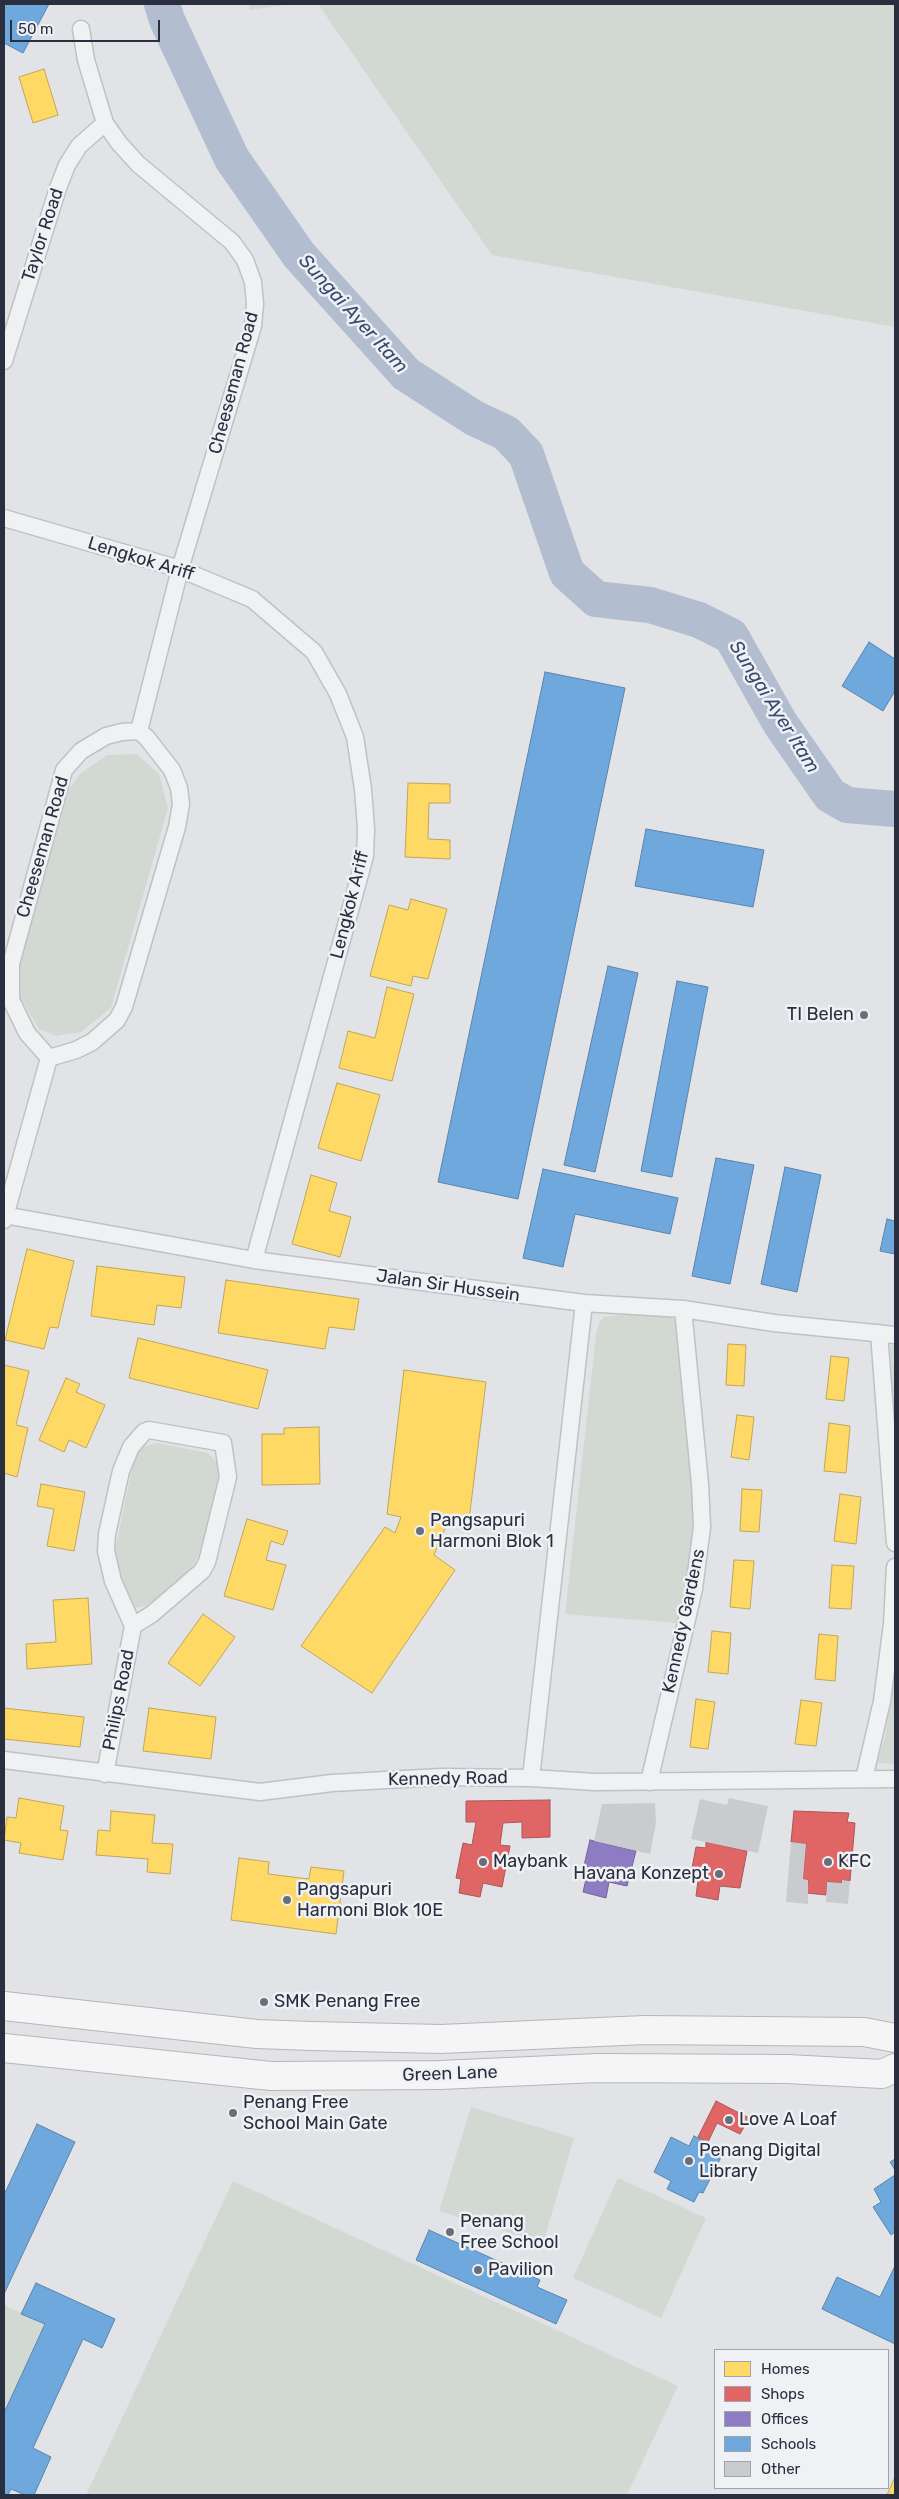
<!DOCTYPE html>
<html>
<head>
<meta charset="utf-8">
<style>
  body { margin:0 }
  #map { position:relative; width:899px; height:2499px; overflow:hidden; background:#e2e3e6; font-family:Rubik,sans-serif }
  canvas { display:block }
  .frame { position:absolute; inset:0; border:5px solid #292f3e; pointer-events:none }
  .legend { position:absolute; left:714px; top:2349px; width:175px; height:140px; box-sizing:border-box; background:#eff1f5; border:1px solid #a0a3ac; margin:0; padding:6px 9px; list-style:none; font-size:15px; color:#292f3e }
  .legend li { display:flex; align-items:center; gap:10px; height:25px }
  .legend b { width:25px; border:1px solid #a0a3ac }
  .scale { position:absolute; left:10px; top:20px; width:150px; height:22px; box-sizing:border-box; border:2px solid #292f3e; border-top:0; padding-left:6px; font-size:15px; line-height:18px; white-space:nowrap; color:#292f3e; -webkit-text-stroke:4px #eff1f5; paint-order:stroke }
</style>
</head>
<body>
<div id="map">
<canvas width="899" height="2499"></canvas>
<div class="frame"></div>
<ul class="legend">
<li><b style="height:14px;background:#ffd966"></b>Homes</li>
<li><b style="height:14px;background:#e06666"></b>Shops</li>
<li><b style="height:14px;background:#8e7cc3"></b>Offices</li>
<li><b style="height:14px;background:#6fa8dc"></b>Schools</li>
<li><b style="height:14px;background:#cacbce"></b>Other</li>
</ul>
<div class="scale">50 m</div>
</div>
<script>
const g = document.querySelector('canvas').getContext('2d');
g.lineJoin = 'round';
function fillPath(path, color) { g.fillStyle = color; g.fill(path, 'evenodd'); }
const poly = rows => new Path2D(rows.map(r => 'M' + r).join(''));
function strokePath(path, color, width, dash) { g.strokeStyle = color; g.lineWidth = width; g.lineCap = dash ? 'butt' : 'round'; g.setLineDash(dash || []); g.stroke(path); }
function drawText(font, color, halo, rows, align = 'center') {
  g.font = font + ' Rubik,sans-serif'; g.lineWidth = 5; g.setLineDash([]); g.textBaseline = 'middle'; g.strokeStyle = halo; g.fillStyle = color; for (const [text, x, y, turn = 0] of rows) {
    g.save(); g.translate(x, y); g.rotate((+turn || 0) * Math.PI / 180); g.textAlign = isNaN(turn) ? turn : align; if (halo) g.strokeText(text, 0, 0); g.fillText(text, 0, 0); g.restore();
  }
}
fillPath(poly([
  [249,4,293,4,249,10],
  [318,4,895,4,895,327,492,255],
  [137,754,159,774,168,808,111,1008,81,1032,56,1036,39,1029,18,994,18,972,68,790,80,774,107,755],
  [645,1312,671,1315,675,1320,681,1344,694,1516,686,1586,678,1623,565,1614,596,1335,599,1323,604,1317],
  [895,1342,895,1432,890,1352,890,1347],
  [158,1443,208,1453,218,1463,218,1481,205,1538,195,1563,179,1581,158,1598,146,1606,135,1608,129,1603,120,1582,114,1555,134,1459,143,1447],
  [895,1664,895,1764,877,1763,885,1737],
  [471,2107,574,2138,543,2243,439,2211],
  [618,2178,706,2218,661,2318,573,2278],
  [233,2181,678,2386,627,2495,86,2495],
  [4,2305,45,2324,4,2413]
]), '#d2d9d2');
const homes = poly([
  [44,69,58,115,33,123,19,77,44,69],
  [408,783,450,784,450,803,429,803,428,839,450,840,450,859,405,857,408,783],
  [411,899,447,909,428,979,413,976,411,986,370,976,389,905,408,910,411,899],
  [387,987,414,994,392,1081,339,1068,348,1031,375,1038,387,987],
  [337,1083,380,1095,361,1161,318,1148,337,1083],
  [311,1175,337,1183,329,1211,351,1217,340,1257,292,1244,311,1175],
  [27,1249,74,1261,58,1328,50,1327,44,1349,5,1340,27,1249],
  [97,1266,185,1277,181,1308,157,1305,154,1325,91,1316,97,1266],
  [226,1280,359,1299,354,1330,329,1327,325,1349,218,1333,226,1280],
  [138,1338,268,1370,258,1409,129,1378,138,1338],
  [728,1344,746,1345,744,1386,726,1385,728,1344],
  [831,1356,849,1358,844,1401,826,1399,831,1356],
  [4,1365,29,1371,16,1425,28,1428,17,1477,4,1473,4,1365],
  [404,1370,486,1382,468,1528,447,1524,434,1555,455,1570,372,1693,301,1646,385,1527,395,1533,401,1517,387,1514,404,1370],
  [66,1378,80,1384,76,1392,105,1405,86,1448,69,1440,64,1452,39,1440,66,1378],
  [737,1415,754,1417,749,1460,731,1457,737,1415],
  [829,1423,850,1426,846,1473,824,1471,829,1423],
  [319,1427,320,1484,262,1485,262,1434,284,1434,284,1428,319,1427],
  [41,1484,85,1492,74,1551,47,1546,54,1509,37,1506,41,1484],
  [742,1489,762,1490,759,1532,740,1531,742,1489],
  [840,1494,861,1497,856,1544,834,1541,840,1494],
  [247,1519,288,1531,283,1545,271,1541,266,1560,286,1565,273,1610,224,1596,247,1519],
  [734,1560,754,1561,750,1609,730,1607,734,1560],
  [832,1565,854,1566,851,1609,829,1608,832,1565],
  [88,1598,92,1664,27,1669,26,1644,56,1642,53,1600,88,1598],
  [203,1614,235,1637,200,1686,168,1663,203,1614],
  [712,1631,731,1633,728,1674,708,1672,712,1631],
  [819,1634,838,1636,835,1681,815,1679,819,1634],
  [696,1699,715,1702,708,1749,690,1747,696,1699],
  [801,1700,822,1703,816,1746,795,1744,801,1700],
  [4,1708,84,1717,80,1747,4,1739,4,1708],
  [149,1708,216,1717,211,1759,143,1751,149,1708],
  [19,1798,64,1806,60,1830,68,1831,63,1860,19,1853,21,1843,4,1840,7,1817,16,1818,19,1798],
  [111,1811,155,1815,152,1843,173,1844,170,1874,147,1872,148,1859,96,1855,98,1830,110,1831,111,1811],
  [239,1858,269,1862,268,1874,309,1879,311,1867,344,1871,336,1934,231,1920,239,1858],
  [895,2477,895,2495,887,2495,895,2477]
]);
fillPath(homes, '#ffd966');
strokePath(homes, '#bfa65a', 1);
const shops = poly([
  [550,1800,550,1837,522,1838,522,1822,503,1823,500,1845,510,1846,502,1887,483,1883,480,1897,459,1893,461,1879,456,1878,463,1843,472,1845,476,1822,466,1822,466,1801,550,1800],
  [794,1811,849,1813,847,1822,855,1823,850,1881,842,1880,842,1883,827,1882,826,1895,807,1893,808,1880,803,1879,806,1844,791,1842,794,1811],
  [706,1842,747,1851,740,1888,720,1886,718,1900,696,1896,698,1881,694,1880,697,1868,692,1868,696,1847,706,1848,706,1842],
  [716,2101,749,2118,740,2134,717,2123,708,2142,698,2137,716,2101]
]);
fillPath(shops, '#e06666');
strokePath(shops, '#a9565a', 1);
const offices = poly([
  [590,1840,636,1851,627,1886,609,1882,606,1898,583,1892,587,1875,582,1874,590,1840]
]);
fillPath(offices, '#8e7cc3');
strokePath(offices, '#70659b', 1);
const schools = poly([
  [4,4,49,4,23,53,4,43,4,4],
  [869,642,895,659,895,691,883,711,842,686,869,642],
  [545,672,625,688,518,1199,438,1182,545,672],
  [646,829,764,850,753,907,635,886,646,829],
  [608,966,638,973,595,1172,564,1165,608,966],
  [677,981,708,987,672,1177,641,1171,677,981],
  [716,1158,754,1165,730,1284,692,1276,716,1158],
  [785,1167,821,1175,797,1292,761,1284,785,1167],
  [543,1169,678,1198,670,1234,575,1214,563,1267,523,1258,543,1169],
  [887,1219,895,1221,895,1254,880,1251,887,1219],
  [37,2124,75,2142,4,2294,4,2195,37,2124],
  [694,2136,724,2151,703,2193,699,2192,694,2202,667,2189,671,2181,654,2172,671,2137,689,2146,694,2136],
  [895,2159,895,2170,890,2162,895,2159],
  [895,2175,895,2232,891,2235,873,2207,881,2202,874,2189,895,2175],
  [429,2230,540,2280,537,2287,567,2300,556,2324,416,2260,429,2230],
  [895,2266,895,2344,822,2309,837,2277,880,2297,895,2266],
  [36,2283,115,2319,102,2348,83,2339,33,2448,51,2457,34,2495,25,2495,11,2489,8,2495,4,2495,4,2413,45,2324,21,2314,36,2283]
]);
fillPath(schools, '#6fa8dc');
strokePath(schools, '#5a84ad', 1);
strokePath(poly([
  [162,4,167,20,232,159,299,255,406,374,474,418,506,433,526,454,567,573,596,599,650,605,699,620,731,636,780,723,830,795,847,805,895,809]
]), '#b2bdd0', 36);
fillPath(poly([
  [729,1798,768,1806,758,1853,691,1839,700,1799,727,1805],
  [655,1803,656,1823,650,1854,594,1841,602,1804],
  [791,1842,806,1844,803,1879,808,1880,808,1904,786,1902],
  [842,1880,850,1881,848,1904,826,1902,827,1882,842,1883]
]), '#cacbce');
const street = poly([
  [81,29,86,60,105,123,119,143,138,164,232,242,245,260,253,282,255,304,253,326,180,569,139,731],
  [4,361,58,188,67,165,79,146,105,123],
  [4,518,180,569,252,599,314,652,338,694,355,737,363,789,366,829,365,856,254,1260],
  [139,731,147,738,172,770,179,788,181,804,177,827,124,1007,117,1020,92,1042,76,1050,49,1058,27,1033,11,1000,11,964,64,770,81,751,106,736,122,732,139,731],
  [4,1215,254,1260,584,1303,683,1309,774,1323,895,1335],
  [4,1220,49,1058],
  [879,1333,895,1543],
  [4,1760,260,1792,332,1783,441,1777,531,1778,595,1782,895,1779],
  [105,1774,133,1626,113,1581,106,1551,107,1534,121,1471,131,1447,144,1432,149,1430,223,1443,228,1477,207,1562,202,1571,152,1614,133,1626],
  [531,1778,584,1303],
  [864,1779,882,1701,892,1624,895,1567],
  [649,1782,694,1589,702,1527,700,1484,683,1309]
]);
const highway = poly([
  [4,2006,257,2034,311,2036,441,2039,645,2030,864,2032,895,2038],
  [4,2048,271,2076,440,2075,598,2068,787,2069,882,2074,895,2068]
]);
strokePath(street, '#c0c1c4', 19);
strokePath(highway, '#b4b6ba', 30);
strokePath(street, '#f0f1f3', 16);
strokePath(highway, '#f5f5f6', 28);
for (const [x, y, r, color] of [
  [864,1015,5,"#6a6e79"],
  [420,1531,5,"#6a6e79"],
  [483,1862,5,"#6a6e79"],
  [828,1862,5,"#6a6e79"],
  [719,1874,5,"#6a6e79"],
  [287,1900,5,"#6a6e79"],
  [264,2002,5,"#6a6e79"],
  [233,2113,5,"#6a6e79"],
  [729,2120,5,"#6a6e79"],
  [689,2161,5,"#6a6e79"],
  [450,2232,5,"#6a6e79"],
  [478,2270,5,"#6a6e79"]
]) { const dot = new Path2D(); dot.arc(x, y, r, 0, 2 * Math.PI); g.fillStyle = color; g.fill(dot); strokePath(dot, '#eff1f5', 2); }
drawText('18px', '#292f3e', '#eff1f5', [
  ["Taylor Road",43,235,-72],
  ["Cheeseman Road",234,383,-75],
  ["Lengkok Ariff",141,559,17],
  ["Cheeseman Road",43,847,-74],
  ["Lengkok Ariff",350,905,-76],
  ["Jalan Sir Hussein",448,1286,8],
  ["Kennedy Gardens",684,1621,-78],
  ["Philips Road",119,1700,-79],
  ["Kennedy Road",448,1779,-1],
  ["Green Lane",450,2074,-2]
]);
drawText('18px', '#292f3e', '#eff1f5', [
  ["TI Belen",854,1015,"right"],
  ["Pangsapuri",430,1521],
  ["Harmoni Blok 1",430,1542],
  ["Maybank",493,1862],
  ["KFC",838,1862],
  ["Havana Konzept",709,1874,"right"],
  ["Pangsapuri",297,1890],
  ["Harmoni Blok 10E",297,1911],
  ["SMK Penang Free",274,2002],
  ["Penang Free",243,2103],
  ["School Main Gate",243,2124],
  ["Love A Loaf",739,2120],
  ["Penang Digital",699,2151],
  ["Library",699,2172],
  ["Penang",460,2222],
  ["Free School",460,2243],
  ["Pavilion",488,2270]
], 'left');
drawText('italic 19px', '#364b6f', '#eff1f5', [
  ["Sungai Ayer Itam",353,314,48],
  ["Sungai Ayer Itam",774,707,58]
]);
</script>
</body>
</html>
